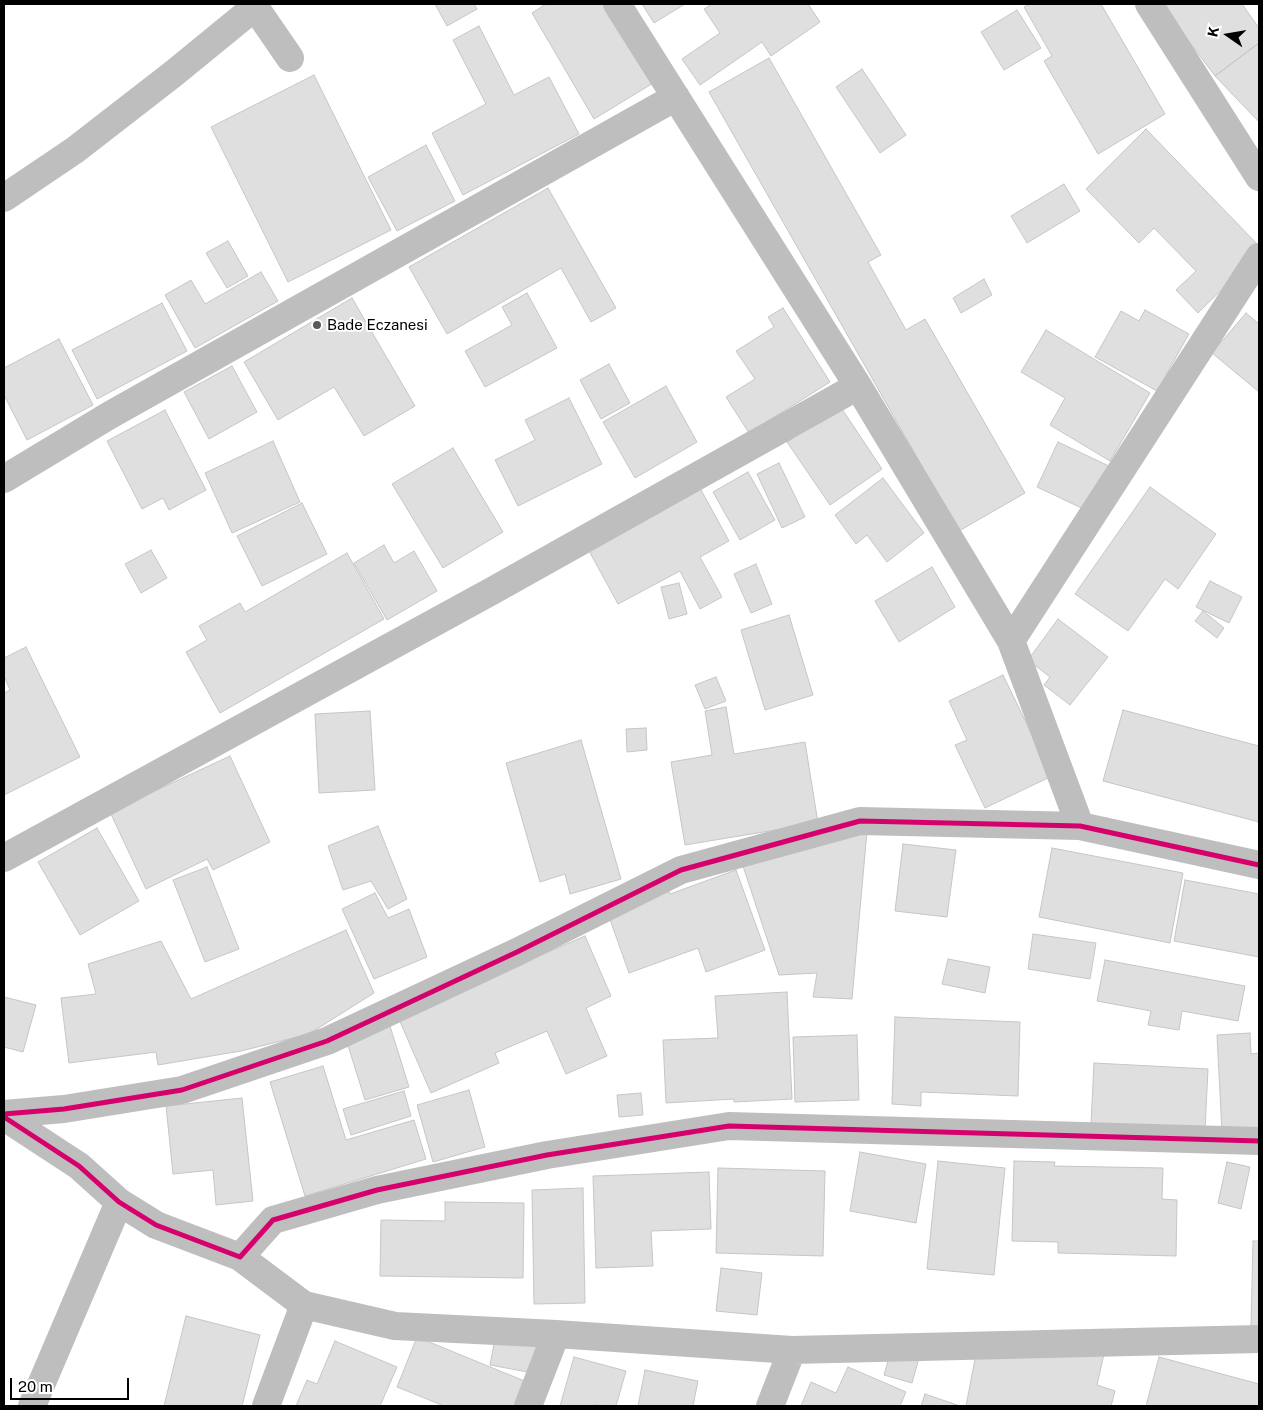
<!DOCTYPE html>
<html>
<head>
<meta charset="utf-8">
<style>
  body { margin:0 }
  #map { position:relative; width:1263px; height:1410px; overflow:hidden; background:#fff; font-family:"Public Sans",sans-serif }
  canvas { display:block }
  .frame { position:absolute; inset:0; border:5px solid #000; pointer-events:none }
  .north { position:absolute; left:1203px; top:10px; width:50px; height:50px; -webkit-text-stroke:4px #fff; paint-order:stroke; rotate:283deg; font-size:14px; font-weight:700; line-height:20px; text-align:center; color:#000 }
  .north::after { content:''; display:block; margin:auto; width:18px; height:22px; background:#000; clip-path:polygon(50% 0,100% 100%,50% 72%,0 100%) }
  .scale { position:absolute; left:10px; top:1378px; width:119px; height:22px; box-sizing:border-box; border:2px solid #000; border-top:0; padding-left:6px; font-size:15px; line-height:18px; white-space:nowrap; color:#000; -webkit-text-stroke:4px #fff; paint-order:stroke }
</style>
</head>
<body>
<div id="map">
<canvas width="1263" height="1410"></canvas>
<div class="frame"></div>
<div class="north">K</div>
<div class="scale">20 m</div>
</div>
<script>
const g = document.querySelector('canvas').getContext('2d');
g.lineJoin = 'round';
function fillPath(path, color) { g.fillStyle = color; g.fill(path, 'evenodd'); }
const poly = rows => new Path2D(rows.map(r => 'M' + r).join(''));
function strokePath(path, color, width, dash) { g.strokeStyle = color; g.lineWidth = width; g.lineCap = dash ? 'butt' : 'round'; g.setLineDash(dash || []); g.stroke(path); }
function drawText(font, color, halo, rows, align = 'center') {
  g.font = font + ' "Public Sans",sans-serif'; g.lineWidth = 4; g.setLineDash([]); g.textBaseline = 'middle'; g.strokeStyle = halo; g.fillStyle = color; for (const [text, x, y, turn = 0] of rows) {
    g.save(); g.translate(x, y); g.rotate((+turn || 0) * Math.PI / 180); g.textAlign = isNaN(turn) ? turn : align; if (halo) g.strokeText(text, 0, 0); g.fillText(text, 0, 0); g.restore();
  }
}
const building = poly([
  [435,4,474,4,477,9,447,26,435,4],
  [546,4,608,4,655,82,594,119,532,13,546,4],
  [642,4,685,4,654,23,642,4],
  [712,4,808,4,820,22,771,56,762,42,700,85,682,59,720,33,704,9,712,4],
  [1030,4,1101,4,1165,114,1098,154,1044,61,1052,56,1024,7,1030,4],
  [1161,4,1242,4,1259,28,1259,43,1215,76,1161,4],
  [1017,10,1041,48,1004,70,981,32,1017,10],
  [479,26,514,95,549,77,579,134,463,195,432,133,486,104,453,40,479,26],
  [1259,43,1259,122,1215,76,1259,43],
  [769,58,881,255,868,262,906,330,925,319,1025,493,959,531,709,92,769,58],
  [862,69,906,135,880,153,836,87,862,69],
  [314,75,391,230,288,282,211,127,314,75],
  [1146,129,1259,246,1259,253,1198,313,1176,290,1196,271,1154,228,1139,243,1086,189,1146,129],
  [426,145,455,201,397,231,368,177,426,145],
  [1064,184,1080,211,1027,243,1011,216,1064,184],
  [548,188,616,308,591,322,561,268,447,334,409,267,548,188],
  [228,241,248,276,227,288,206,253,228,241],
  [261,272,278,301,195,348,165,295,191,280,205,304,261,272],
  [984,279,992,295,961,313,953,298,984,279],
  [527,293,557,348,485,387,465,351,512,325,502,307,527,293],
  [352,298,415,406,364,436,334,387,278,420,244,362,352,298],
  [162,303,187,351,97,399,72,350,162,303],
  [783,308,830,382,749,433,726,397,755,379,736,351,774,327,768,317,783,308],
  [1145,310,1189,334,1157,391,1095,357,1121,311,1139,321,1145,310],
  [1246,313,1259,324,1259,392,1212,353,1246,313],
  [1046,330,1150,393,1110,461,1050,425,1065,398,1021,372,1046,330],
  [59,339,93,405,27,440,4,395,4,368,59,339],
  [609,364,630,403,601,419,580,380,609,364],
  [232,366,257,412,209,439,184,392,232,366],
  [666,386,697,442,635,478,603,422,666,386],
  [569,398,602,464,518,506,495,460,535,440,525,420,569,398],
  [840,406,882,469,830,505,787,442,840,406],
  [165,410,206,490,169,510,163,498,142,509,107,441,165,410],
  [273,441,300,502,232,533,205,473,273,441],
  [1058,442,1111,467,1090,512,1037,487,1058,442],
  [453,448,503,532,443,568,392,484,453,448],
  [779,463,805,517,782,528,757,474,779,463],
  [748,472,775,520,740,540,713,492,748,472],
  [883,478,924,533,887,562,867,535,856,544,835,515,883,478],
  [1150,487,1216,534,1178,589,1165,579,1128,631,1075,594,1150,487],
  [700,488,729,541,700,557,722,597,700,609,680,571,618,604,588,549,700,488],
  [302,503,327,554,262,586,237,536,302,503],
  [384,545,394,563,414,551,437,591,387,620,354,563,384,545],
  [151,550,167,578,141,593,125,564,151,550],
  [347,553,384,619,220,713,186,652,207,640,199,626,240,603,245,612,347,553],
  [756,564,772,604,751,613,734,574,756,564],
  [932,567,955,607,899,642,875,601,932,567],
  [1210,581,1242,597,1229,623,1196,607,1210,581],
  [679,583,687,614,669,619,661,587,679,583],
  [1203,611,1224,628,1217,638,1195,621,1203,611],
  [789,615,813,695,765,710,741,630,789,615],
  [1058,619,1108,657,1070,705,1044,685,1050,677,1028,660,1058,619],
  [26,647,80,757,4,795,4,693,10,690,4,676,4,658,26,647],
  [1003,675,1052,776,985,808,955,745,967,740,949,701,1003,675],
  [716,677,726,701,705,709,695,685,716,677],
  [726,707,734,754,805,742,818,823,685,845,671,762,712,755,705,711,726,707],
  [1123,710,1259,746,1259,822,1103,781,1123,710],
  [370,711,375,790,319,793,315,714,370,711],
  [646,728,647,750,627,752,626,729,646,728],
  [581,740,621,879,570,894,565,874,540,882,506,763,581,740],
  [230,756,270,842,213,870,207,859,146,889,110,812,230,756],
  [378,826,407,899,388,909,371,881,343,890,328,846,378,826],
  [97,828,139,901,80,935,38,862,97,828],
  [867,831,852,999,813,997,817,973,779,975,740,857,867,831],
  [903,844,956,850,947,917,895,911,903,844],
  [1052,848,1183,873,1170,943,1039,917,1052,848],
  [207,867,239,949,205,962,173,880,207,867],
  [736,870,765,950,706,972,698,948,629,973,607,911,668,889,670,894,736,870],
  [1185,880,1259,894,1259,957,1174,941,1185,880],
  [375,893,388,918,409,909,427,957,374,979,342,909,375,893],
  [346,930,374,993,309,1034,241,1051,158,1065,156,1052,69,1063,61,998,96,994,88,964,161,941,191,999,346,930],
  [1033,934,1096,943,1090,979,1028,969,1033,934],
  [585,936,611,996,586,1008,607,1056,566,1074,547,1031,495,1053,499,1063,431,1093,398,1017,585,936],
  [948,959,990,967,985,993,942,984,948,959],
  [1105,960,1245,986,1238,1021,1182,1011,1179,1030,1148,1025,1151,1011,1097,1001,1105,960],
  [787,992,792,1099,734,1102,734,1099,666,1103,663,1040,718,1038,715,996,787,992],
  [4,997,36,1005,23,1052,4,1047,4,997],
  [895,1017,1020,1022,1018,1096,921,1092,921,1106,892,1104,895,1017],
  [390,1026,409,1087,365,1100,346,1039,390,1026],
  [1250,1033,1251,1054,1259,1053,1259,1129,1222,1132,1217,1035,1250,1033],
  [857,1035,859,1100,795,1102,793,1037,857,1035],
  [1094,1063,1208,1069,1205,1130,1091,1124,1094,1063],
  [323,1066,346,1140,414,1120,426,1159,305,1196,270,1082,323,1066],
  [469,1090,485,1147,433,1162,417,1105,469,1090],
  [404,1091,411,1116,351,1135,343,1109,404,1091],
  [641,1093,643,1115,619,1117,617,1095,641,1093],
  [242,1098,253,1201,216,1205,213,1170,173,1174,166,1106,242,1098],
  [860,1152,926,1164,916,1223,850,1211,860,1152],
  [938,1161,1005,1168,994,1275,927,1269,938,1161],
  [1014,1161,1055,1162,1054,1166,1163,1168,1162,1199,1177,1200,1176,1256,1058,1253,1058,1242,1012,1241,1014,1161],
  [1227,1162,1250,1167,1241,1209,1218,1203,1227,1162],
  [718,1168,825,1171,823,1256,716,1253,718,1168],
  [709,1172,711,1229,651,1231,653,1266,596,1268,593,1176,709,1172],
  [583,1188,585,1303,534,1304,532,1190,583,1188],
  [445,1202,524,1203,523,1278,380,1276,381,1220,445,1221,445,1202],
  [1253,1241,1259,1241,1259,1326,1251,1326,1253,1241],
  [721,1268,762,1273,757,1315,716,1311,721,1268],
  [186,1316,260,1335,242,1406,164,1406,186,1316],
  [417,1337,527,1382,517,1406,444,1406,397,1387,417,1337],
  [495,1339,537,1347,533,1373,490,1365,495,1339],
  [335,1341,397,1367,380,1406,296,1406,307,1380,317,1384,335,1341],
  [891,1350,919,1358,912,1383,884,1375,891,1350],
  [976,1354,1104,1354,1097,1385,1115,1391,1111,1406,966,1406,976,1354],
  [574,1357,626,1371,616,1406,594,1405,593,1406,560,1406,574,1357],
  [1159,1357,1259,1384,1259,1406,1146,1406,1159,1357],
  [848,1367,906,1392,900,1406,801,1406,811,1382,836,1393,848,1367],
  [645,1370,698,1381,693,1406,638,1406,645,1370],
  [925,1394,960,1406,921,1406,925,1394]
]);
fillPath(building, '#dfdfdf');
strokePath(building, '#c6c6c6', 1);
strokePath(poly([
  [617,4,858,386,1011,641,1080,826],
  [1149,4,1259,177],
  [255,7,290,58],
  [4,198,75,150,173,74,255,7,257,4],
  [4,479,110,415,676,97],
  [1011,641,1259,257],
  [4,858,492,591,858,386],
  [4,1114,64,1109,182,1090,327,1041,517,952,681,870,860,821,1080,826,1259,865],
  [4,1117,79,1166,119,1202,156,1225,240,1257,273,1220,377,1190,547,1155,729,1126,1259,1141],
  [240,1257,304,1305,395,1326,556,1334,792,1350,1259,1339],
  [32,1406,119,1202],
  [266,1406,304,1305],
  [528,1406,556,1334],
  [770,1406,792,1350]
]), '#bebebe', 28);
strokePath(poly([
  [4,1114,64,1109,182,1090,327,1041,517,952,681,870,860,821,1080,826,1259,865],
  [4,1117,79,1166,119,1202,156,1225,240,1257,273,1220,377,1190,547,1155,729,1126,1259,1141]
]), '#d6006c', 5);
for (const [x, y, r, color] of [
  [317,325,5,"#595959"]
]) { const dot = new Path2D(); dot.arc(x, y, r, 0, 2 * Math.PI); g.fillStyle = color; g.fill(dot); strokePath(dot, '#fff', 2); }
drawText('15px', '#000', '#fff', [
  ["Bade Eczanesi",327,325]
], 'left');
</script>
</body>
</html>
